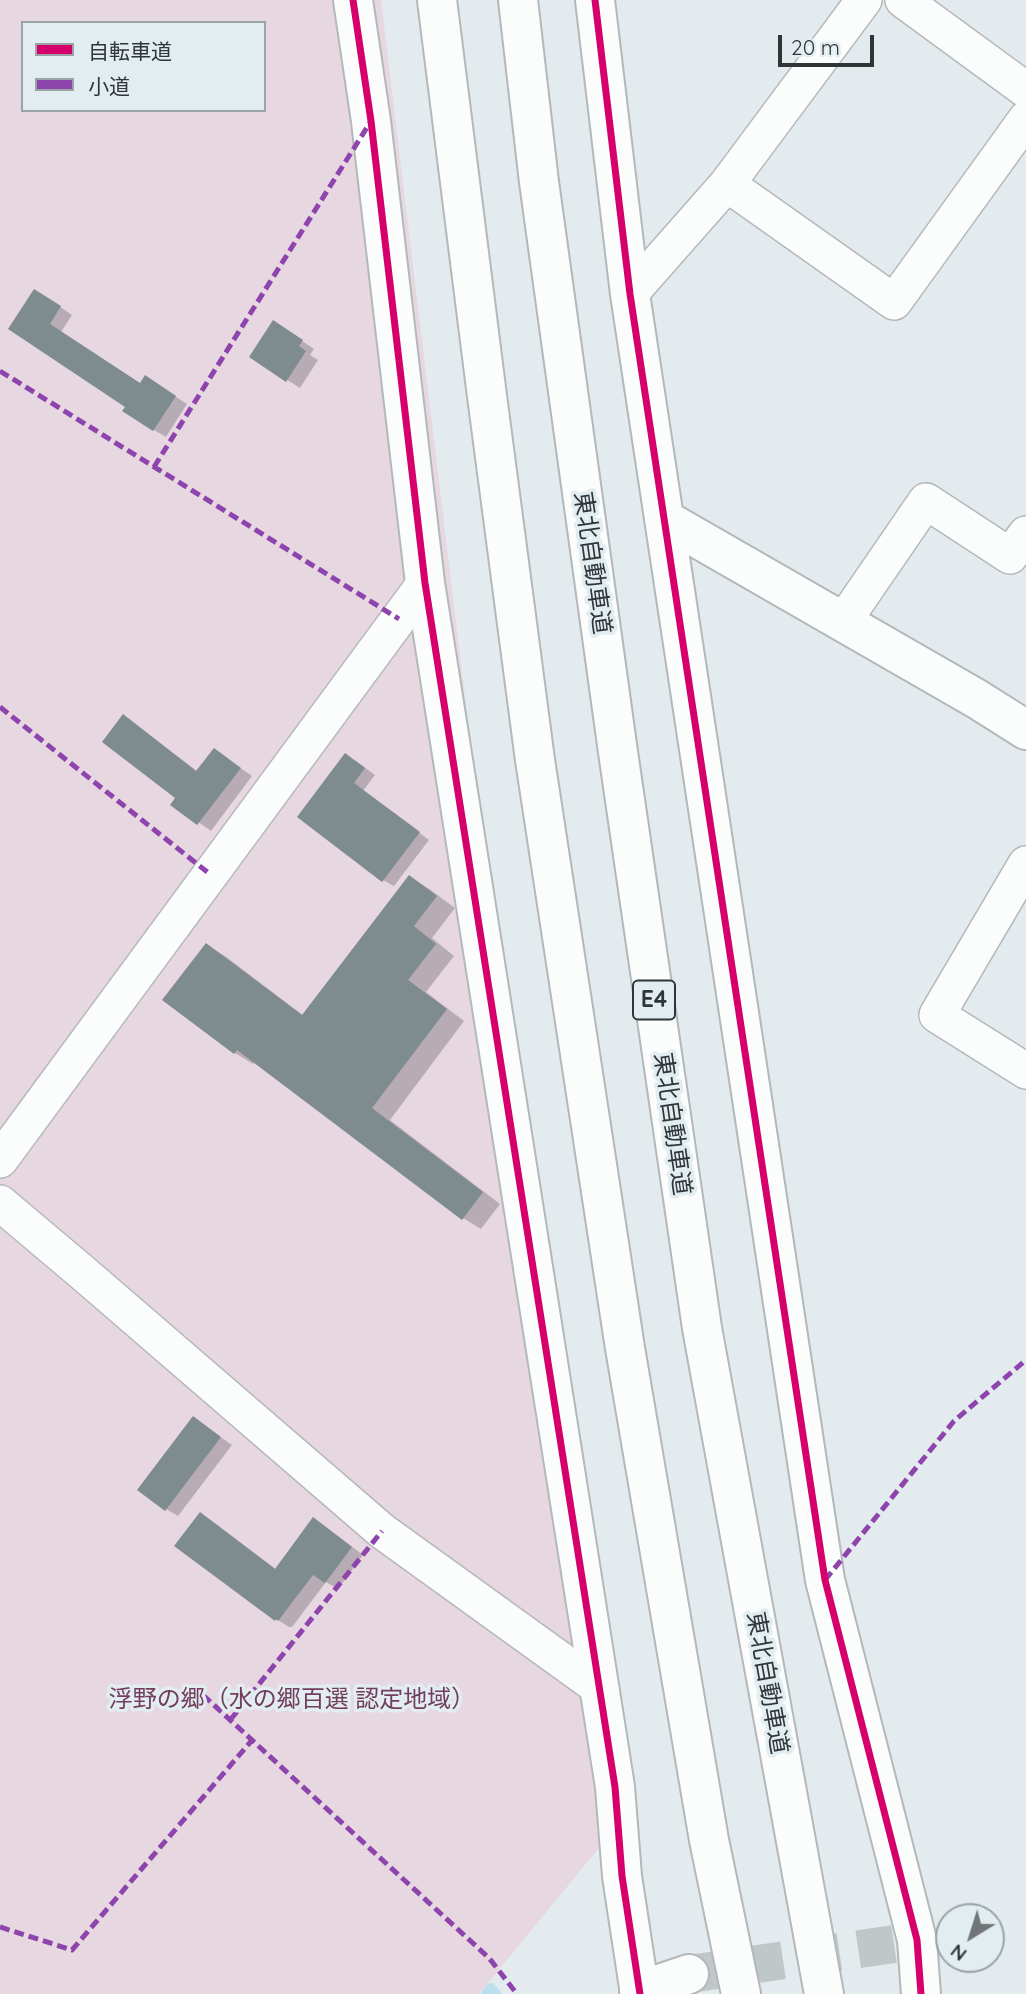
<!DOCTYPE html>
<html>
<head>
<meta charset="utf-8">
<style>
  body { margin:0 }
  #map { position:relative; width:1026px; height:1994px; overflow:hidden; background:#e4ebee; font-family:Quicksand,"Noto Sans JP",sans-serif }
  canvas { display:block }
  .legend { position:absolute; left:21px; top:21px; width:245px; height:91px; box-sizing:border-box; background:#e1edf1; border:2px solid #9ba3a7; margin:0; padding:9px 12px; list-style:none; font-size:21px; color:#313537 }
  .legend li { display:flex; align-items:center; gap:14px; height:35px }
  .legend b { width:35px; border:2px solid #9ba3a7 }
  .north { position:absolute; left:935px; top:1903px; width:70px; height:70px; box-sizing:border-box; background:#e1edf1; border:2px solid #9ba3a7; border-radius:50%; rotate:218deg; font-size:19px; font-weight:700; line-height:28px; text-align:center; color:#313537 }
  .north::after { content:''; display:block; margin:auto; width:24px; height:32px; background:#707577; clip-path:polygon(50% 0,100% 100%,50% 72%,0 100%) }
  .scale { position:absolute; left:778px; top:35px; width:96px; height:32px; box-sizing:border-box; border:4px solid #313537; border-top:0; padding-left:9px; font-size:21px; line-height:24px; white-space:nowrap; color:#313537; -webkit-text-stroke:5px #e1edf1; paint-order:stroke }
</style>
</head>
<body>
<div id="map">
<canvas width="1026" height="1994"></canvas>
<ul class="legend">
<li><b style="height:9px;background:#d6006c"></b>自転車道</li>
<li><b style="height:9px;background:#8e44ad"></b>小道</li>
</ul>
<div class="north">N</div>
<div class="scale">20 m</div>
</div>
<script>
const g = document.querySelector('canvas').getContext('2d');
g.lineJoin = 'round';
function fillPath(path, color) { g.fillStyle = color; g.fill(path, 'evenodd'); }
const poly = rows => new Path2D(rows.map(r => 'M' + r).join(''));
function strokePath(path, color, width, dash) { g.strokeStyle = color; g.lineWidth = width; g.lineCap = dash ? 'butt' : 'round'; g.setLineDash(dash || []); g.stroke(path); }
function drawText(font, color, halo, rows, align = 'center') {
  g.font = font + ' Quicksand,"Noto Sans JP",sans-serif'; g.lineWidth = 7; g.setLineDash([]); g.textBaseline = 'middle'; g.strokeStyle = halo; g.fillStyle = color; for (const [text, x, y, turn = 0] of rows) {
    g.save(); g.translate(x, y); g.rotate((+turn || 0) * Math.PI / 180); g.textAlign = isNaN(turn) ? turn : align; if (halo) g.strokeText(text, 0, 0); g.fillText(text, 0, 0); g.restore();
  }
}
fillPath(poly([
  [0,0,381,0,603,1843,479,1994,0,1994],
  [23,23,264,23,264,110,23,110]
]), '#e7d7e1');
fillPath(poly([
  [47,298,72,315,61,332,141,385,158,385,187,404,166,437,154,430,127,407,10,328],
  [286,330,314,349,310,355,318,360,300,388,251,357],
  [135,724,198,772,214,750,252,776,211,831,173,804,178,798],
  [356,761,375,775,363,791,429,840,394,886,383,880,299,816],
  [410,877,428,888,455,908,432,938,454,956,426,992,464,1021,390,1120,500,1204,481,1229,463,1218,255,1061,253,1064,235,1053,206,945,225,956,304,1016],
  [193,1418,232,1445,178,1516,166,1509],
  [200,1514,212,1521,277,1570,326,1527,363,1555,338,1589,326,1582,292,1627,289,1627,276,1619,177,1545]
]), '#0003');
strokePath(poly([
  [486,1994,491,1988,496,1994]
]), '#bbe0ec', 10);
fillPath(poly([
  [34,289,61,306,50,324,140,383,145,375,176,396,153,431,122,411,125,407,8,329],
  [273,320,303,340,299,346,306,351,286,382,249,357],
  [123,714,196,771,214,748,241,768,197,825,170,805,175,798,102,742],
  [345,753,365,768,354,783,420,832,382,882,297,817],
  [409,875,437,896,414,926,436,944,408,980,447,1009,372,1108,483,1192,462,1220,237,1050,234,1054,162,1000,206,943,302,1015],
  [193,1416,221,1437,165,1511,137,1490],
  [200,1512,275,1569,313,1517,352,1547,325,1583,313,1575,278,1621,276,1619,275,1621,174,1546]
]), '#7e8b8f');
strokePath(poly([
  [689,1974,894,1944]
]), '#c0c7c9', 38, [38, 19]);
const street = poly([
  [903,0,1026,90],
  [727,184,894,302,1026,119],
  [630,294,727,184,864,0],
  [843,622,926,501,1010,556,1026,534],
  [1026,864,937,1015,1026,1071],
  [0,1160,425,583],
  [0,1203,83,1273,382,1531,601,1689]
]);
const secondary = poly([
  [353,0,371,121,425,583,615,1787,622,1876,640,1994],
  [595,0,630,294,825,1580,917,1940,921,1994],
  [664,519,977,699,1026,730],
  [639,1991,689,1974]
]);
const highway = poly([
  [437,0,487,396,535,760,625,1348,709,1840,741,1994],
  [518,0,539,182,618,752,702,1328,824,1994]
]);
strokePath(street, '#b4b8ba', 38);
strokePath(secondary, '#b4b8ba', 42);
strokePath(highway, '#b4b8ba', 42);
strokePath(street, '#fbfcfc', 35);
strokePath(secondary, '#fbfcfc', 38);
strokePath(highway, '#fbfcfc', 38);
strokePath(poly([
  [0,371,399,619],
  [154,467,371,121],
  [0,707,211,875],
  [825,1580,954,1421,1026,1360],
  [203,1695,489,1958,517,1994],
  [231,1719,382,1531],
  [0,1927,72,1950,253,1739]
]), '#8e44ad', 5, [10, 5]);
strokePath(poly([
  [353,0,371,121,425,583,615,1787,622,1876,640,1994],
  [595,0,630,294,825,1580,917,1940,921,1994]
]), '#d6006c', 7);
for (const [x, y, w] of [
  [654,1000,42]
]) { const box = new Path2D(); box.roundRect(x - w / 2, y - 19.5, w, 39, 5); g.fillStyle = '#e1edf1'; g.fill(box); strokePath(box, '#313537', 2); }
drawText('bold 23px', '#313537', null, [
  ["E4",654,1000]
]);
drawText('24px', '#313537', '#e1edf1', [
  ["東北自動車道",592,563,82],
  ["東北自動車道",672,1124,82],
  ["東北自動車道",767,1683,80]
]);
drawText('24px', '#733d5b', '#e1edf1', [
  ["浮野の郷（水の郷百選 認定地域）",292,1700]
]);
</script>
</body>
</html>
